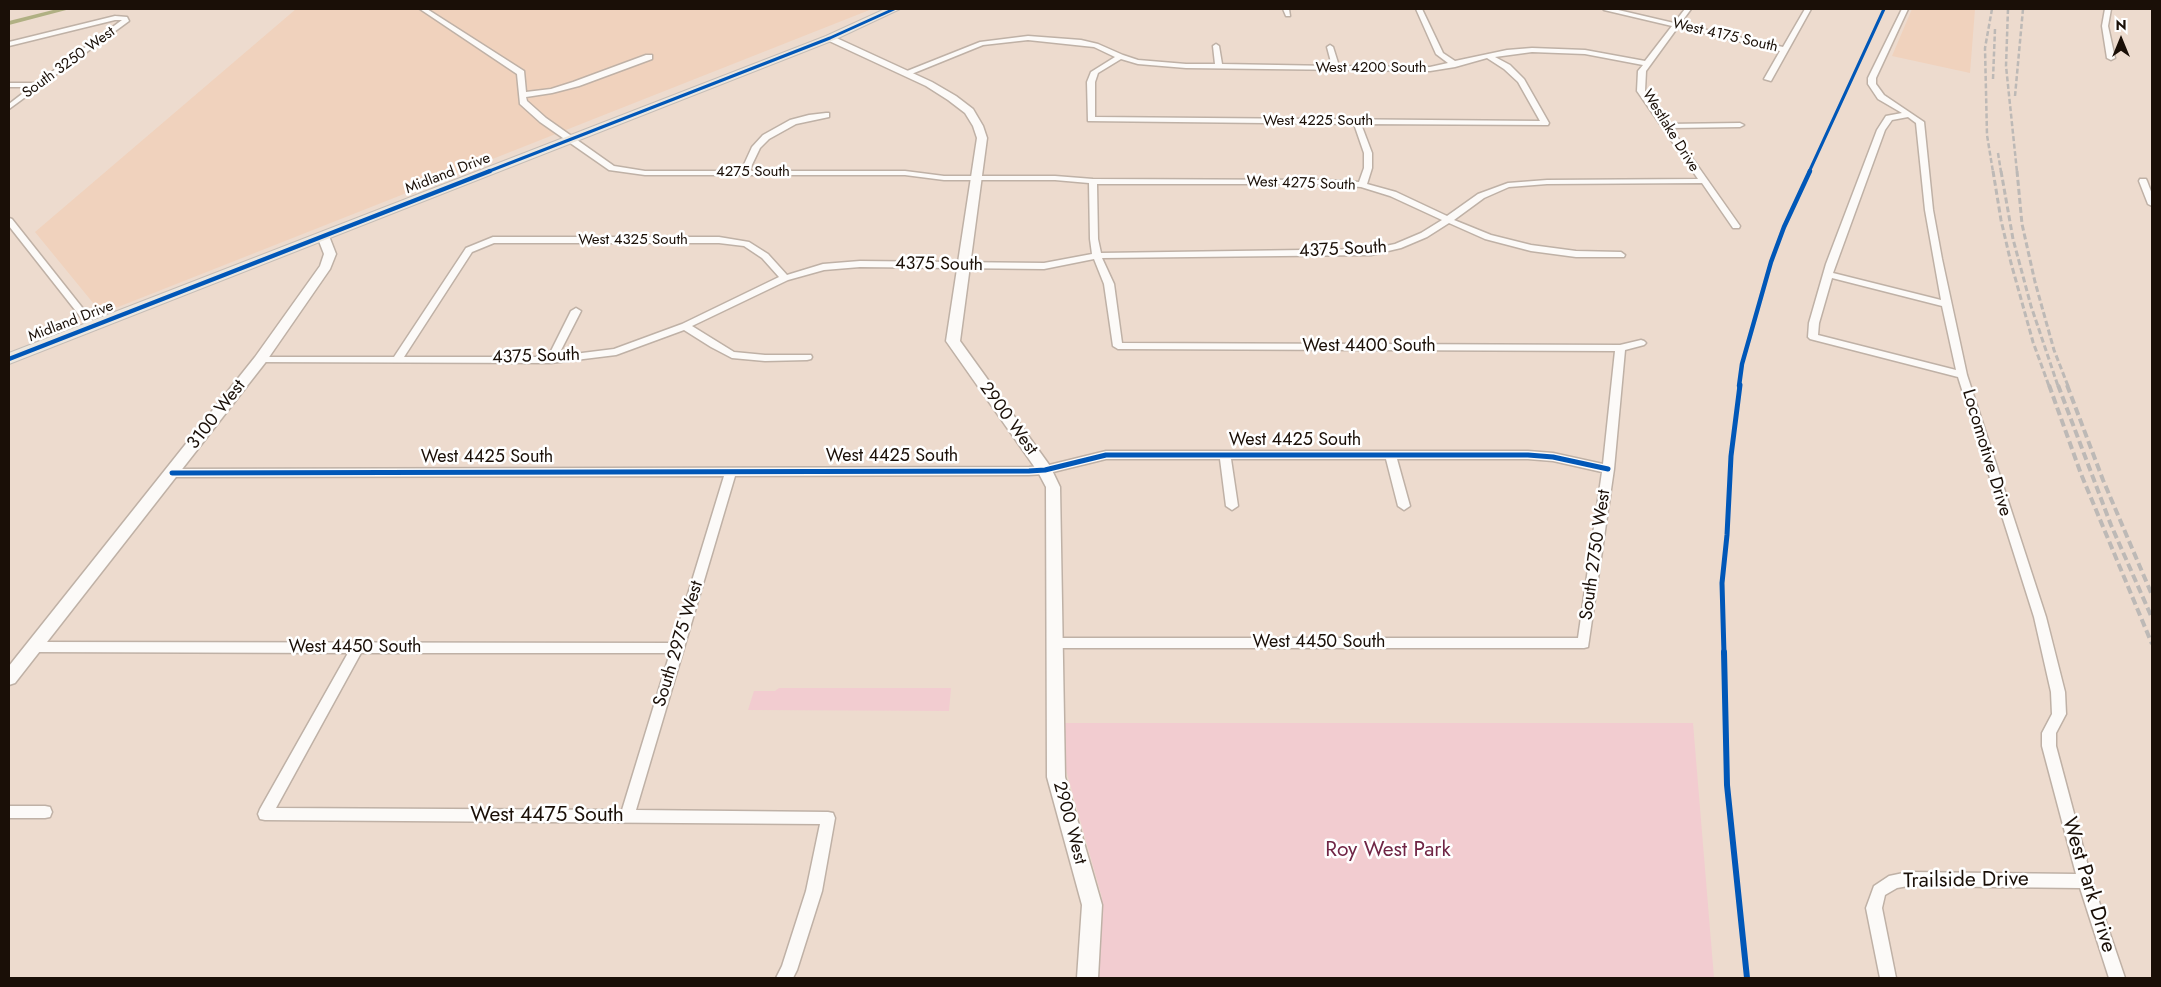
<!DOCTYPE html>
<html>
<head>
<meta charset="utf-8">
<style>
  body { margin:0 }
  #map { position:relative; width:2161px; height:987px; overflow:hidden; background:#eddbce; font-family:Jost,sans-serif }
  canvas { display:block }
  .frame { position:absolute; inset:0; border:10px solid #1a0f07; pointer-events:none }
  .north { position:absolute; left:2096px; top:15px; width:50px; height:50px; -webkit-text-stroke:4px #fff; paint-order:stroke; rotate:0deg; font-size:14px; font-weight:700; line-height:20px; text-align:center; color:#1a0f07 }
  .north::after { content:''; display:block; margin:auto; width:18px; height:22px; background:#1a0f07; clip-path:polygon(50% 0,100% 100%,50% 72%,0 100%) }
</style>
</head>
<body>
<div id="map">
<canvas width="2161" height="987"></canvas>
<div class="frame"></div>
<div class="north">N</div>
</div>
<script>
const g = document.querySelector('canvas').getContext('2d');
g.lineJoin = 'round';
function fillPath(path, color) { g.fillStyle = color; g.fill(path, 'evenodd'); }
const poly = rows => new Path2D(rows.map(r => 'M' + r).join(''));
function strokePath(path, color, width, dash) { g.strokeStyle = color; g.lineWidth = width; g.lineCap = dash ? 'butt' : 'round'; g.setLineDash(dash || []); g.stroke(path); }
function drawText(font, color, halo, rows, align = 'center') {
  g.font = font + ' Jost,sans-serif'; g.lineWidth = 5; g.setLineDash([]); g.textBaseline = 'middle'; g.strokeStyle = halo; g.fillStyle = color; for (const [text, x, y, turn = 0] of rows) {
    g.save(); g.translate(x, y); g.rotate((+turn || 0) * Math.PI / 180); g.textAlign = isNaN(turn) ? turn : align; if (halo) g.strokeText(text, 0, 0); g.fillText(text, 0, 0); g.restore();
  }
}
fillPath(poly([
  [296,9,872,9,113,309,98,309,35,232],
  [1912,9,1975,9,1970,73,1892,56]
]), '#f0d2bd');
fillPath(poly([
  [779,688,951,688,949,711,748,710,754,691,775,691],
  [1063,723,1693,723,1714,978,1095,978,1100,955,1102,898,1063,759]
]), '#f2ccd0');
fillPath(poly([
  [57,9,70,9,9,25,9,21,57,9]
]), '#b0b083');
const minor = poly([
  [420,9,427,9,524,71,526,92,551,89,573,82,646,55,652,55,652,59,579,86,552,93,526,97,527,101,546,118,614,166,645,171,741,171,752,147,763,135,790,120,809,115,826,113,829,113,829,117,796,124,769,139,760,148,749,171,905,171,944,176,1055,176,1093,179,1326,180,1359,182,1364,168,1364,153,1354,124,1088,121,1087,82,1091,72,1115,57,1094,47,1028,40,983,45,909,75,902,73,980,42,1028,36,1081,40,1098,44,1123,55,1138,60,1186,64,1215,64,1213,46,1216,44,1219,46,1222,64,1332,66,1327,47,1330,45,1333,47,1339,66,1430,67,1448,63,1436,54,1416,9,1422,9,1443,53,1455,61,1507,50,1532,48,1585,50,1645,61,1672,26,1604,10,1603,9,1614,9,1674,23,1685,9,1691,9,1680,24,1783,47,1805,9,1811,9,1771,81,1764,79,1780,51,1678,27,1646,71,1645,91,1668,124,1740,123,1744,125,1740,127,1671,128,1740,226,1739,228,1733,228,1702,183,1547,184,1509,187,1484,198,1454,220,1491,235,1531,245,1576,251,1621,252,1625,255,1624,257,1576,257,1531,251,1485,239,1449,223,1427,237,1401,248,1371,255,1102,258,1114,284,1122,343,1620,345,1641,340,1644,341,1646,343,1644,345,1625,350,1614,469,1588,647,1584,648,1054,648,1050,647,1048,643,1050,639,1054,638,1578,638,1602,472,1553,461,1528,459,1397,459,1410,506,1404,510,1398,506,1386,459,1231,459,1238,506,1232,510,1226,506,1220,459,1106,459,1045,474,1029,475,735,476,636,810,828,812,833,813,835,818,822,891,797,970,793,978,776,978,782,966,806,891,820,824,265,820,260,819,258,814,260,809,348,653,33,652,29,651,27,647,29,643,33,642,673,643,724,476,172,477,166,473,172,469,1029,467,1045,466,1106,451,1528,451,1553,453,1603,464,1615,351,1118,349,1113,346,1104,284,1094,259,1044,269,860,267,824,270,788,280,692,326,734,352,765,355,811,355,812,357,811,359,807,360,765,361,732,358,711,347,684,330,616,355,551,363,256,362,255,360,256,358,260,357,394,357,466,248,493,237,719,237,749,242,768,254,787,275,823,264,860,261,1044,263,1092,254,1090,239,1089,183,1055,180,944,180,905,175,645,175,609,170,540,122,520,104,517,74,420,9],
  [1532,52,1585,54,1643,65,1638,71,1637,91,1698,179,1547,180,1508,183,1478,194,1447,216,1396,192,1367,184,1372,168,1372,153,1361,124,1548,125,1549,123,1524,79,1510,65,1495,57,1532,52],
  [1487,58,1504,69,1518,82,1540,121,1095,117,1095,82,1098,73,1121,59,1138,64,1186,68,1430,71,1455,67,1487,58],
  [1097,184,1326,184,1361,187,1390,196,1442,220,1421,233,1395,244,1371,249,1101,253,1098,239,1097,184],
  [494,243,719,243,744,246,762,258,779,277,682,324,614,349,558,356,581,311,576,308,571,311,548,357,404,357,472,252,494,243],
  [361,653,670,653,622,810,276,808,361,653],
  [1283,9,1289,9,1290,16,1286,16,1283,9],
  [1902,9,1908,9,1876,78,1876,84,1884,95,1924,122,1933,210,1942,259,1967,375,2046,617,2065,692,2066,714,2056,733,2056,746,2092,881,2125,978,2109,978,2080,888,1908,886,1897,888,1885,895,1882,908,1896,978,1880,978,1866,908,1874,886,1889,876,1908,872,2076,874,2042,746,2042,733,2052,714,2051,692,2034,617,1958,377,1810,339,1808,337,1809,323,1826,264,1877,130,1886,116,1902,113,1878,99,1868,84,1868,78,1902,9],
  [1908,117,1916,123,1925,210,1941,300,1833,273,1885,130,1892,120,1908,117],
  [1832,278,1942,306,1956,370,1818,335,1819,323,1832,278],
  [2105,9,2111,9,2108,26,2115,58,2111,60,2107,58,2102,26,2105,9],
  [115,16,127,17,129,21,9,109,9,104,31,87,9,87,9,83,37,83,122,20,115,20,9,46,9,42,115,16],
  [2140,179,2146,179,2147,181,2152,194,2152,206,2148,204,2139,181,2140,179],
  [9,218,12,219,96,325,98,327,96,329,90,329,9,226,9,218],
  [9,806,45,806,50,807,52,812,50,817,45,818,9,818,9,806]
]);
const tertiary = poly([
  [830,35,932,82,956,96,973,109,983,126,987,138,960,341,1050,466,1060,487,1065,777,1102,905,1098,978,1077,978,1082,905,1047,777,1046,487,1038,472,946,341,977,138,973,126,965,113,948,100,926,86,827,40,825,38,830,35],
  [323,232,329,236,336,254,330,269,265,363,15,683,9,685,9,666,255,357,320,266,324,254,317,236,323,232]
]);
const primary = poly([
  [885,9,900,9,834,40,9,364,9,353,826,36,885,9]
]);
strokePath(minor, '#bfb1a6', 3);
strokePath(tertiary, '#bfb1a6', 3);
strokePath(primary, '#c6beb7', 2);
fillPath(minor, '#fcfaf8');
fillPath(tertiary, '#fcfaf8');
fillPath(primary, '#ece7df');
strokePath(poly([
  [1992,9,1985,48,1987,135,1993,172],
  [2008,9,2006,66,2017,172],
  [1993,79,1995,29],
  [2015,96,2023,9],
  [1998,153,2001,172]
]), '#bdb9b6', 2.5, [5, 2.5]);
strokePath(poly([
  [1993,171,2001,220,2011,263,2033,342,2049,386],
  [2001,171,2013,239,2031,306,2058,386],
  [2017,171,2022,224,2035,282,2054,350,2068,386]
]), '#bdb9b6', 3, [6, 3]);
strokePath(poly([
  [2049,385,2081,474,2152,644],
  [2058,385,2111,525,2152,618],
  [2067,385,2103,480,2152,595]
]), '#bdb9b6', 4, [8, 4]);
strokePath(poly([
  [487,172,830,38,894,9],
  [1809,172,1884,9]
]), '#0057b8', 3);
strokePath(poly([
  [9,359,490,171],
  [1739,386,1742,364,1771,262,1784,227,1810,171]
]), '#0057b8', 4.5);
strokePath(poly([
  [172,473,1029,471,1045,470,1106,455,1528,455,1553,457,1608,469],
  [1724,654,1722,583,1727,535,1731,456,1740,385]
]), '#0057b8', 5);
strokePath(poly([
  [1724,652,1727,785,1747,978]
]), '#0057b8', 6);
drawText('15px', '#1a0f07', '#fff', [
  ["West 4175 South",1725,36,13],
  ["South 3250 West",69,63,-36],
  ["West 4200 South",1371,68],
  ["West 4225 South",1318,121],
  ["Westlake Drive",1670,131,58],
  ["4275 South",753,172],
  ["Midland Drive",448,174,-21],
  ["West 4275 South",1301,184,2],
  ["West 4325 South",633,240],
  ["Midland Drive",71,322,-21]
]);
drawText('18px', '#1a0f07', '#fff', [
  ["4375 South",1343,250,-3],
  ["4375 South",939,265,1],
  ["West 4400 South",1369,347],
  ["4375 South",536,357,-2],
  ["3100 West",217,415,-52],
  ["2900 West",1008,419,54],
  ["West 4425 South",1295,441],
  ["Locomotive Drive",1986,453,73],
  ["West 4425 South",892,457],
  ["West 4425 South",487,458],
  ["South 2750 West",1596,555,-82],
  ["West 4450 South",1319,643],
  ["South 2975 West",679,644,-73],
  ["West 4450 South",355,648],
  ["2900 West",1069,823,75]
]);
drawText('21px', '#1a0f07', '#fff', [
  ["West 4475 South",547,816],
  ["Trailside Drive",1966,881,-1],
  ["West Park Drive",2088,885,73]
]);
drawText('21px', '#702545', '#fff', [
  ["Roy West Park",1388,851]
]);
</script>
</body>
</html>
